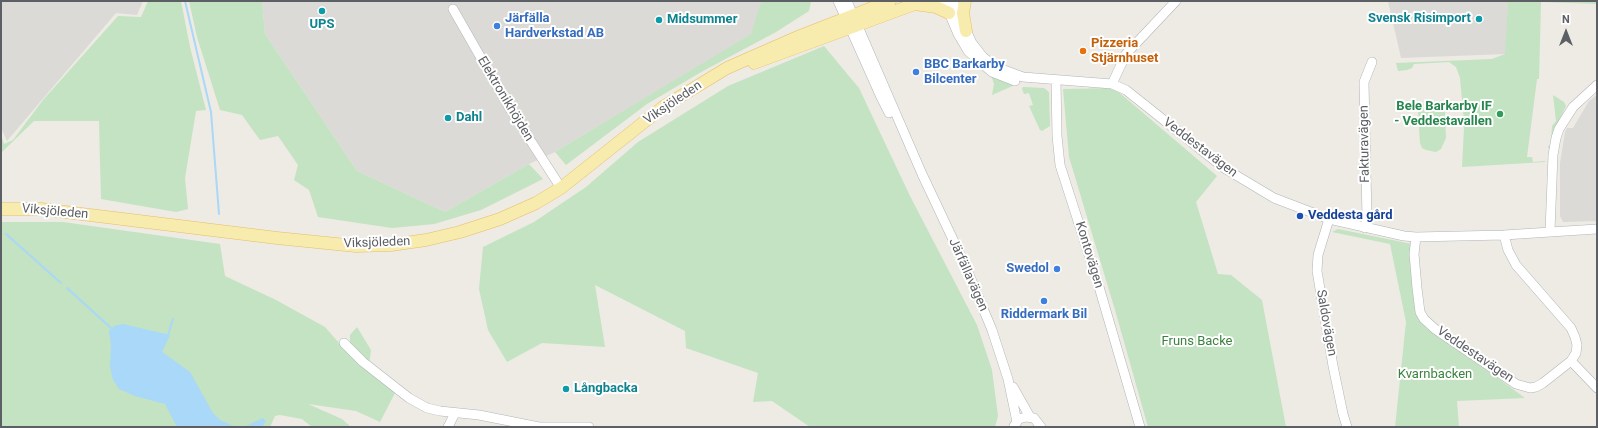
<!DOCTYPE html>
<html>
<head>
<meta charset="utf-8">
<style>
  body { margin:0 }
  #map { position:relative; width:1598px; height:428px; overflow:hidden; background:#edebe4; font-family:Roboto,sans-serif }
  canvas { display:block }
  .frame { position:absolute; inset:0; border:2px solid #5c5f63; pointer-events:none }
  .north { position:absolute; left:1546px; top:12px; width:40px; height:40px; -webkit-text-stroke:3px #fff; paint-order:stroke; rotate:0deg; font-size:11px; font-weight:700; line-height:16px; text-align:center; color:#5c5f63 }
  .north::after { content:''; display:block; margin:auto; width:14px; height:18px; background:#5c5f63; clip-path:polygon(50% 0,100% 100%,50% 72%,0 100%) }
</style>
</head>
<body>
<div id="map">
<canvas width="1598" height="428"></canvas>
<div class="frame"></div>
<div class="north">N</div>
</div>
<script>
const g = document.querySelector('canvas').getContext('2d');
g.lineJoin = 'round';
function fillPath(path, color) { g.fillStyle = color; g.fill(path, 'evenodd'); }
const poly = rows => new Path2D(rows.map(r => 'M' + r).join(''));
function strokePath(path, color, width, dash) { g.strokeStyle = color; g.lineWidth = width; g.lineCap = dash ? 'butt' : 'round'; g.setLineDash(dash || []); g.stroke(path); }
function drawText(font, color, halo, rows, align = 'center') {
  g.font = font + ' Roboto,sans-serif'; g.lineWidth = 4; g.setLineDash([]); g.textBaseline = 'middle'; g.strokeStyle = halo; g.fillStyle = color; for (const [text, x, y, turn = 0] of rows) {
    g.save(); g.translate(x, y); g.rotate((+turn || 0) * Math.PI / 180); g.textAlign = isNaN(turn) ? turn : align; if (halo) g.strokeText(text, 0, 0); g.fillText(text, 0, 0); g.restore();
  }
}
fillPath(poly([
  [1,1,143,1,137,15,116,13,7,141,1,128],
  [262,1,761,1,752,34,555,152,529,164,445,212,357,171,265,34],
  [1388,1,1508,1,1506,54,1401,58],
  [1597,95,1597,221,1563,222,1560,216,1560,163,1565,132,1567,128,1573,128,1589,101]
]), '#dcdad6');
fillPath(poly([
  [148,1,181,1,190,47,206,110,196,111,185,178,188,209,176,212,101,199,99,121,34,121,1,153,1,135,4,144,13,140,43,100,118,16,141,17],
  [189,1,262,1,265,34,357,171,445,212,529,164,543,179,481,210,434,224,392,228,318,217,309,190,294,180,298,165,278,136,260,140,242,115,220,110,197,37],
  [761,1,811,1,809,11,776,32,703,71,647,104,566,165,555,152,751,34],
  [1508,1,1597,1,1597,4,1541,2,1539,79,1537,79,1527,157,1532,157,1533,162,1545,161,1545,162,1462,167,1464,128,1463,123,1464,122,1460,78,1456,67,1449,62,1414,64,1412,68,1407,70,1398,71,1396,63,1492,59,1505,54],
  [824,46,859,88,910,196,977,325,992,370,998,416,995,427,810,427,772,401,753,402,758,373,686,348,685,331,595,285,605,347,542,343,507,362,488,330,479,289,483,247,534,222,586,187,638,142,728,86],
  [979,69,993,77,1015,85,992,95,994,84,992,78],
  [1023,87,1044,88,1049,92,1050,126,1042,131,1040,130,1029,106,1033,105,1029,93,1024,94,1022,89],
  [1114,88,1217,176,1196,202,1218,274,1231,275,1262,300,1286,427,1148,427,1115,310,1069,157,1063,89],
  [1553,95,1564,102,1566,106,1554,131,1549,150,1548,146,1550,146,1551,141,1552,126,1556,121],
  [1429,100,1441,103,1445,112,1446,138,1441,149,1436,152,1426,150,1422,148,1420,143,1418,111,1421,106],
  [1,222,63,222,220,244,225,276,276,300,325,327,339,343,350,345,350,335,357,327,371,350,368,371,396,391,380,422,356,411,308,404,342,419,351,427,312,427,302,419,280,415,275,416,270,427,1,427],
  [1338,229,1412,244,1420,320,1426,328,1473,360,1525,398,1457,401,1459,427,1395,427,1406,322,1390,244,1332,232]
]), '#c3e3c2');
fillPath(poly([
  [123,324,170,335,162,352,190,372,213,413,220,420,236,427,177,427,165,404,135,396,119,389,113,380,110,366,111,345,109,331,114,326],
  [263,418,266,421,262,427,244,427]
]), '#a9d8f8');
strokePath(poly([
  [185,1,211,112,219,214],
  [6,234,61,283],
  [67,288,111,328],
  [168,335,173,319]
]), '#a9d8f8', 2);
const minor = poly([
  [838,1,880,95,889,113],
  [847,1,922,174,965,265,992,330,1008,379,1017,422],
  [944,1,958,34,968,51,992,72,1015,81],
  [953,1,972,43,983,57,993,65,1004,70,1023,77,1112,84,1126,90,1224,168,1274,198,1329,219,1404,236,1416,237,1504,235,1597,229],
  [453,9,509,107,561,188],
  [1056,80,1057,136,1060,165,1097,280,1140,427],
  [1112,84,1126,54,1176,1],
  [1329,219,1318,255,1317,271,1333,366,1343,414,1347,427],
  [1365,228,1367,218,1364,82,1372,62],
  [1550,231,1553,155,1556,138,1559,129,1573,107,1597,85],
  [1416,237,1414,254,1417,288,1420,312,1424,319,1435,329,1516,384,1530,388,1536,387,1543,383,1571,361,1576,353,1577,345,1575,337,1571,328,1516,265,1508,250,1504,235],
  [344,343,363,362,409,398,427,408,440,411,479,415,539,427,589,427],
  [1571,361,1597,388],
  [1013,387,1030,417],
  [1014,426,1019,419,1026,417,1034,418,1041,427],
  [448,427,455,413]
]);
const major = poly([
  [965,1,963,13,966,31],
  [915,4,936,7,949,13],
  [754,63,923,1],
  [1,209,41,209,277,238,356,246,391,245,426,240,460,232,500,219,536,203,561,188,663,107,727,68,800,36,890,1]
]);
strokePath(minor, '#b1b4b8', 10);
strokePath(major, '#e6be64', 13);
strokePath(minor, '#fff', 9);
strokePath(major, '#f8ebae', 12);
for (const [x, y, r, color] of [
  [322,11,4,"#0f9aa8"],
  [1479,19,4,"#0f9aa8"],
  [659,20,4,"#0f9aa8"],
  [497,26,4,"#3f7fe0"],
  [1083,51,4,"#e8710a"],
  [916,72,4,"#3f7fe0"],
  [1500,114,4,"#2e9e5b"],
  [448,118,4,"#0f9aa8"],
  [1300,216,4,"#1a4fb4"],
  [1057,269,4,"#3f7fe0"],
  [1044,301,4,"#3f7fe0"],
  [566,389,4,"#0f9aa8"]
]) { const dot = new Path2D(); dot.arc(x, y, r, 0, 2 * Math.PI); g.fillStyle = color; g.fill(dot); strokePath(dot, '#fff', 1.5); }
drawText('bold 13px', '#366cbe', '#fff', [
  ["Järfälla",505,19],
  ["Hardverkstad AB",505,34],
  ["BBC Barkarby",924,65],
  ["Bilcenter",924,80],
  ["Swedol",1049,269,"right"],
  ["Riddermark Bil",1044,315,"center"]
], 'left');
drawText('bold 13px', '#0d838f', '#fff', [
  ["Svensk Risimport",1471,19,"right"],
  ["Midsummer",667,20],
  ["UPS",322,25,"center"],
  ["Dahl",456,118],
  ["Långbacka",574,389]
], 'left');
drawText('bold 13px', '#c56008', '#fff', [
  ["Pizzeria",1091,44],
  ["Stjärnhuset",1091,59]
], 'left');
drawText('13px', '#5c5f63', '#fff', [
  ["Elektronikhöjden",505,99,59],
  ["Viksjöleden",673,103,-34],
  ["Fakturavägen",1365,144,-91],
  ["Veddestavägen",1200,148,37],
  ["Viksjöleden",55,212,5],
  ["Viksjöleden",377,243,-2],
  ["Kontovägen",1089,255,73],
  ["Järfällavägen",968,275,66],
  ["Saldovägen",1326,323,80],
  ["Veddestavägen",1475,355,34]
]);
drawText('bold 13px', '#27864d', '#fff', [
  ["Bele Barkarby IF",1492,107],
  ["- Veddestavallen",1492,122]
], 'right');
drawText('bold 13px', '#164399', '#fff', [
  ["Veddesta gård",1308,216]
], 'left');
drawText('13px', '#3c823e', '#fff', [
  ["Fruns Backe",1197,342],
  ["Kvarnbacken",1435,375]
]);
</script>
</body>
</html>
